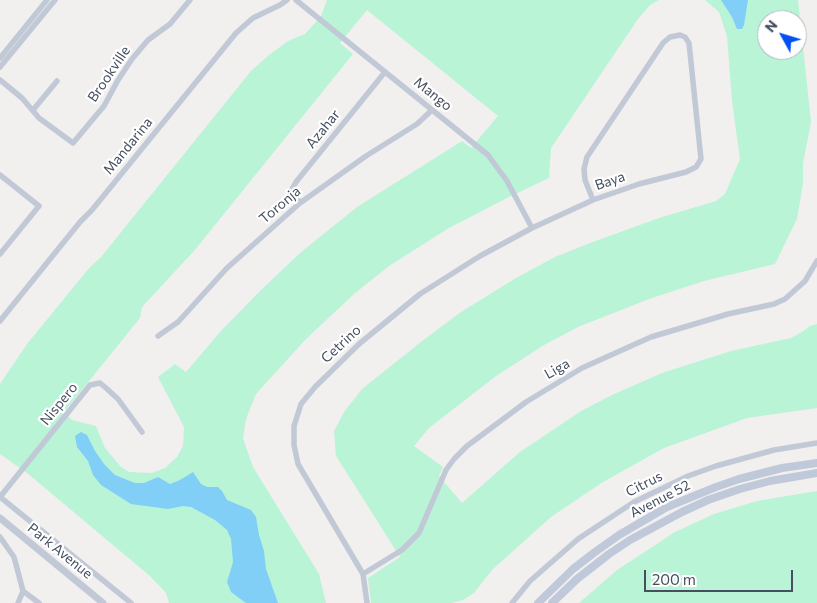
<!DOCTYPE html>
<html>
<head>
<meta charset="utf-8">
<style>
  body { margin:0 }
  #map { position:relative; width:817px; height:603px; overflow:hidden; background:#f2efef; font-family:Commissioner,sans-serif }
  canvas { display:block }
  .north { position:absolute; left:757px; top:10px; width:50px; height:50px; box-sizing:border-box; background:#fff; border:1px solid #b5b9bf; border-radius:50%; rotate:309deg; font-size:14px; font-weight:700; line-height:20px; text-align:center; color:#454f5f }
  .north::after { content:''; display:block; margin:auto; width:18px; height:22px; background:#0550f5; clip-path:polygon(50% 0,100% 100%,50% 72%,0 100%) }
  .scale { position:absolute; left:644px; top:570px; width:149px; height:22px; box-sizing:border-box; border:2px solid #454f5f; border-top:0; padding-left:6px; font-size:15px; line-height:18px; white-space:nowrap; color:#454f5f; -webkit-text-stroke:4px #fff; paint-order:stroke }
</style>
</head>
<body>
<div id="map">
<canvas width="817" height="603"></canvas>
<div class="north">N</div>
<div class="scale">200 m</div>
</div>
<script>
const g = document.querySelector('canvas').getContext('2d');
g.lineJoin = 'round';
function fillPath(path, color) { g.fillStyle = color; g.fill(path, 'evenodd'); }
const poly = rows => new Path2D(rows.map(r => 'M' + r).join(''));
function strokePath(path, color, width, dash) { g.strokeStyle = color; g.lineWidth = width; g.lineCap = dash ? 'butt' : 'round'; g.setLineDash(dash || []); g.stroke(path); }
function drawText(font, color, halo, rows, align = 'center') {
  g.font = font + ' Commissioner,sans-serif'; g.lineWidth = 4.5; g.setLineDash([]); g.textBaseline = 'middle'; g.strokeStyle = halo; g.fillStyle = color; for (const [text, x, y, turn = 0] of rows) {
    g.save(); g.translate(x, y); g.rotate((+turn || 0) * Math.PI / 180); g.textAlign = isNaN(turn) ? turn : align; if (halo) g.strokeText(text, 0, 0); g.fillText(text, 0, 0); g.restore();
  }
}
fillPath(poly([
  [327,0,659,0,650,5,638,19,551,148,549,178,509,197,449,228,389,266,354,294,306,339,256,394,246,419,243,438,253,467,319,574,326,603,169,603,166,593,150,576,27,473,0,454,0,384,27,344,90,267,101,257,251,71,269,55,288,41,305,34,321,16],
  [367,10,498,116,471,148,462,141,357,207,300,253,260,291,220,332,186,372,175,364,158,377,184,427,183,446,177,457,165,468,152,473,129,472,121,467,105,448,96,426,72,420,64,412,140,318,142,307,194,251,353,54,340,43],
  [705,0,798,0,811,122,803,163,803,183,797,219,775,264,704,281,649,299,578,327,544,345,496,376,429,428,414,446,443,467,439,476,462,503,520,452,581,411,612,395,662,373,731,351,791,338,802,332,810,326,817,324,817,408,747,418,664,448,603,482,551,517,492,570,474,593,463,600,452,603,371,603,368,578,400,557,336,456,334,431,344,412,362,389,426,338,461,312,516,278,555,257,590,243,659,218,716,201,725,194,740,159,732,101,727,36,719,12],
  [767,20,797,20,797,50,767,50],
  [817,491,817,603,579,603,617,570,675,532,714,514,757,501]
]), '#b9f4d7');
fillPath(poly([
  [721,0,748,0,744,25,742,29,737,29,732,17],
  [81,432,87,435,95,451,104,464,115,475,135,483,144,483,158,477,170,484,180,480,193,472,201,484,207,487,218,487,222,491,227,500,251,510,256,517,259,535,264,551,266,569,278,603,246,603,231,592,227,582,233,562,231,539,227,530,215,520,191,507,183,506,168,509,131,504,101,485,93,475,88,461,77,447,75,436]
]), '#81cff6');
strokePath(poly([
  [296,0,488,155,507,181,532,228],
  [680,35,685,37,689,43,701,159,696,167,686,172,639,184,593,200,585,180,584,169,587,157,663,43,670,37,680,35],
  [0,58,47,0],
  [0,67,55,0],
  [0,80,22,98,39,118,73,143,104,106,118,80,132,59,148,40,170,24,190,0],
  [33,110,57,81],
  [0,175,39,206,0,254],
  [300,203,294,195,292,189,296,182,385,72],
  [0,321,80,222,92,210,236,33,253,18,280,5,287,0],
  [158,336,178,322,227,268,300,203,366,156,417,124,432,110],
  [0,497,90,385,100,383,106,388,118,399,142,432],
  [0,497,131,603],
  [0,537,14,557,18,572,23,591,18,603],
  [363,574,402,550,419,533,446,470,454,459,467,446,526,402,582,368,651,337,728,314,774,304,785,299,805,281,817,261],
  [23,591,39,603],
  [367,603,363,574,298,464,294,445,294,426,301,404,315,387,359,344,420,294,480,256,532,228,593,200],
  [512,603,530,581,578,539,634,502,688,476,716,466,774,450,817,443]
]), '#c1c9d6', 5.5);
strokePath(poly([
  [0,518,103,603]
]), '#c1c9d6', 7);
strokePath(poly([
  [538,603,573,569,595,552,619,535,667,507,716,487,739,479,782,468,817,463],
  [552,603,577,579,609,554,630,540,682,512,708,500,740,489,770,481,817,473]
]), '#c0c9da', 8);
drawText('14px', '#454f5f', '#fff', [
  ["Brookville",109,74,-56],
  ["Mango",433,94,39],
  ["Azahar",323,129,-51],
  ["Mandarina",128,146,-51],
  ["Baya",610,181,-19],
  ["Toronja",280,205,-40],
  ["Cetrino",341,344,-43],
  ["Liga",557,369,-30],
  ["Nispero",59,404,-51],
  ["Citrus",644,484,-27],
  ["Avenue 52",660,499,-27],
  ["Park Avenue",60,551,39]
]);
</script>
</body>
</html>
